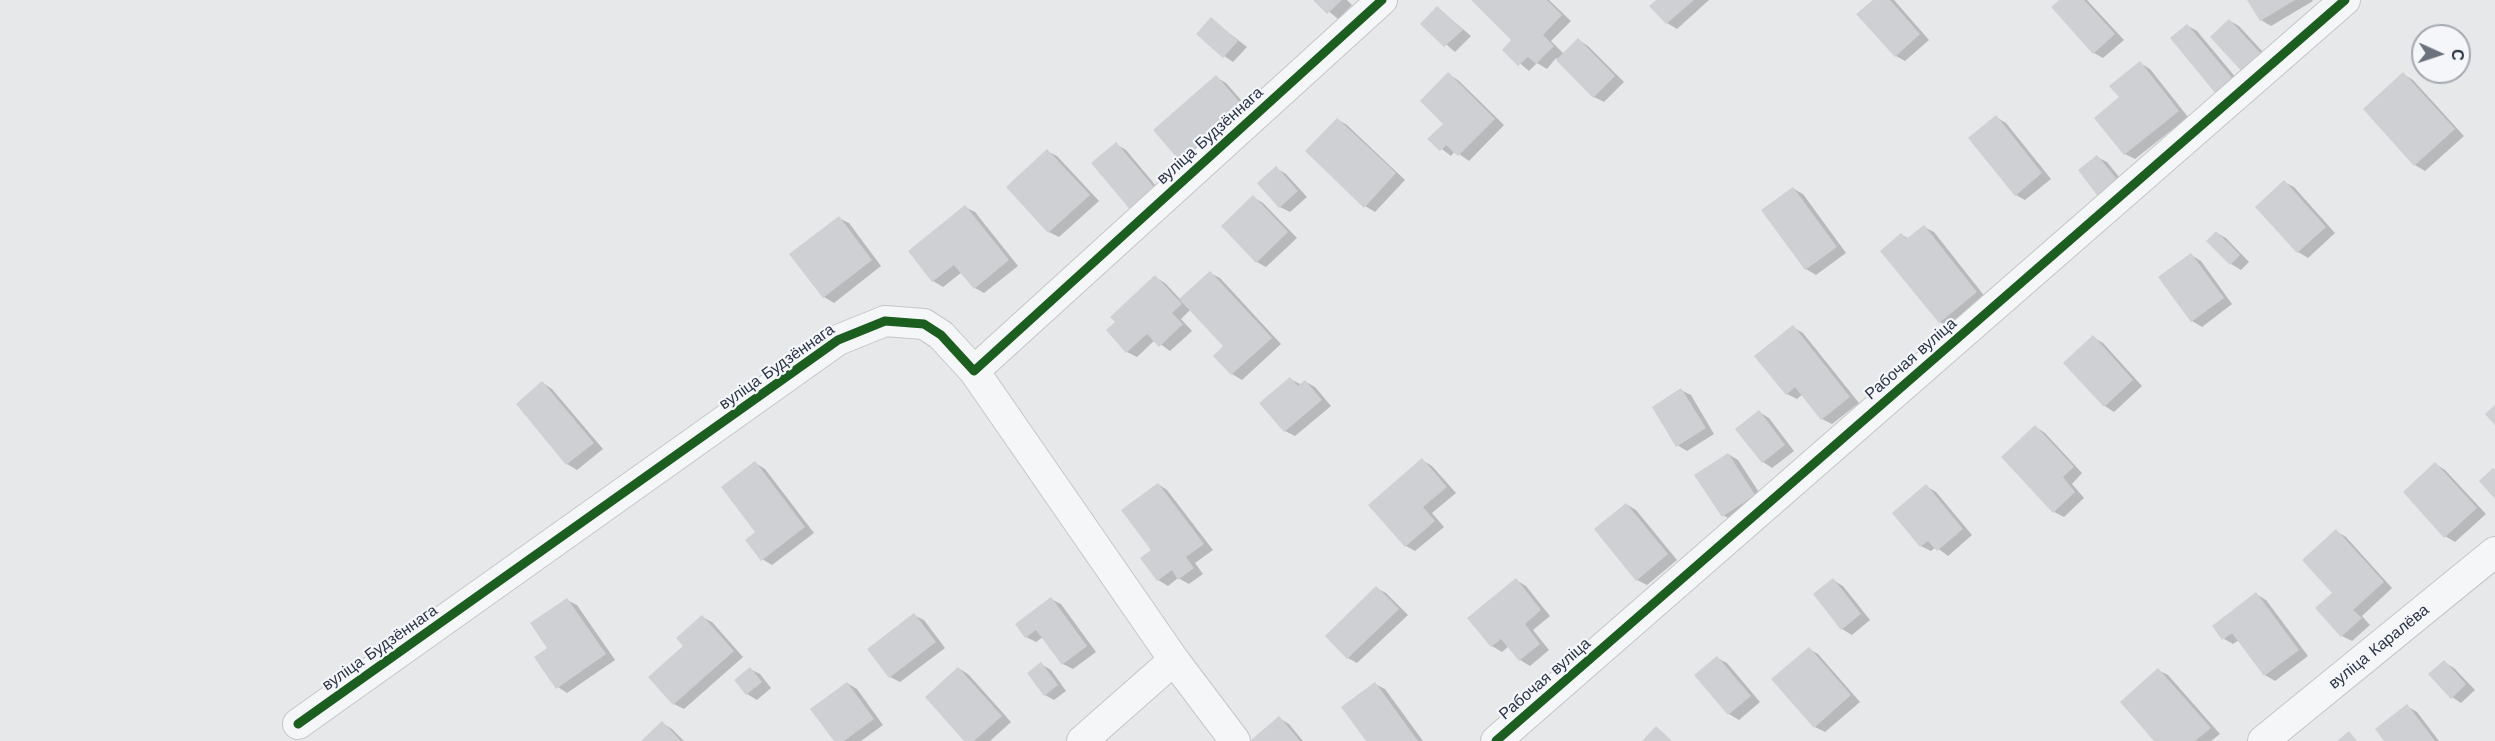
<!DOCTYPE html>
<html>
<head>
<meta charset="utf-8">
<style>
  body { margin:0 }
  #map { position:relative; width:2495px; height:741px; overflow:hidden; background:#e6e8ea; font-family:"Work Sans",sans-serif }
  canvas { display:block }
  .north { position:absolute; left:2411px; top:24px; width:60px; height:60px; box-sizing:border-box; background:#f4f6f9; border:2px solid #a4a8b1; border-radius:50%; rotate:93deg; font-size:16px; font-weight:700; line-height:24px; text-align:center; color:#2b3445 }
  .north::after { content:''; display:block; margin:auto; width:21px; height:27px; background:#6c737f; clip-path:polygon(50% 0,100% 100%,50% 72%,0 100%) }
</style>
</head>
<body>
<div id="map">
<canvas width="2495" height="741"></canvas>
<div class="north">С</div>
</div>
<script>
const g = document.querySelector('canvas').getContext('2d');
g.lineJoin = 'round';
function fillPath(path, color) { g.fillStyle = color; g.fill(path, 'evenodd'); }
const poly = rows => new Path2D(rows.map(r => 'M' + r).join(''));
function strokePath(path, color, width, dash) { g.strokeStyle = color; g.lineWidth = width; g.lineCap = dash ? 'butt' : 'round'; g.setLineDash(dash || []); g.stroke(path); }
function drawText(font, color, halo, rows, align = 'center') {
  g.font = font + ' "Work Sans",sans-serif'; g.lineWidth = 4.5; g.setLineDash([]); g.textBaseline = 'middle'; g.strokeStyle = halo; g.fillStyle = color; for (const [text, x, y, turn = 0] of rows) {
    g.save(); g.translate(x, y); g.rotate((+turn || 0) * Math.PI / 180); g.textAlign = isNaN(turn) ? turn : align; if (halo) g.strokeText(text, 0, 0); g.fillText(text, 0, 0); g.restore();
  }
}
fillPath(poly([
  [1315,0,1347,0,1352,5,1338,19],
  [1473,0,1549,0,1571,21,1551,41,1564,54,1579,40,1588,46,1624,82,1604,102,1594,97,1556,58,1547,69,1537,63,1529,71,1504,50,1514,40],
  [1658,0,1709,0,1677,29,1667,23,1652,6],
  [1875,0,1894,0,1929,40,1905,61,1896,56],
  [2062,0,2087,0,2124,40,2103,58,2094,53],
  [2249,0,2312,0,2313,1,2271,26,2261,20],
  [1438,8,1471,36,1455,52,1423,24],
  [1211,19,1247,47,1233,62,1224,56],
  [2230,21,2239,26,2273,63,2256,79],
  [2188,26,2197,31,2242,85,2217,93],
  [2140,63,2150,69,2188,117,2135,159,2125,154],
  [1448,74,1458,80,1504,125,1469,161,1455,151,1451,156,1429,139,1445,124],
  [2403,74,2413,80,2464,136,2425,171,2415,165,2365,110],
  [1216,77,1226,83,1257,118,1186,166],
  [1996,117,2006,123,2051,179,2025,200,2016,195],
  [1337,119,1347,125,1405,180,1375,212,1365,206],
  [1116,144,1126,150,1167,199,1144,218],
  [1047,151,1057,156,1099,201,1059,237,1049,232],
  [2097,157,2107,162,2129,189,2111,203],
  [1276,168,1286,174,1307,197,1290,212,1280,207],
  [2284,182,2294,187,2335,233,2308,258,2298,252,2257,207],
  [1794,189,1803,194,1846,253,1816,275,1806,269],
  [1253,197,1263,203,1297,238,1266,267,1257,262],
  [965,207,975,212,1018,266,984,293,975,288,962,272,943,287,933,281,910,251],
  [839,218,849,223,881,266,834,303,824,297],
  [1924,227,1934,232,1986,298,1949,328,1940,322,1902,235,1909,239],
  [2217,233,2226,238,2249,262,2241,270,2231,264],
  [2191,255,2201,261,2232,304,2202,327,2192,321],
  [1210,273,1220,278,1281,344,1242,380,1232,374,1215,356,1225,346,1191,309,1181,319,1192,331,1170,351,1155,340,1137,357,1127,352,1155,277,1165,283,1181,300],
  [1793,327,1803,333,1859,403,1832,424,1822,419,1803,394,1797,399,1787,394],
  [2093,337,2103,343,2142,386,2114,412,2105,406],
  [1290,379,1300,384,1306,382,1315,387,1331,406,1295,436,1285,431],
  [543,383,552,389,603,449,577,470,567,464,518,404],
  [1681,390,1691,395,1714,434,1687,451,1677,445],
  [1759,412,1769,418,1794,451,1772,468,1763,462],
  [2036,427,2045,433,2082,473,2072,484,2084,498,2064,517,2054,512],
  [1728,454,1738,460,1764,500,1733,521,1723,515],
  [1422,460,1432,466,1456,493,1432,513,1444,527,1415,551,1406,546],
  [755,463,765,469,814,533,772,565,762,559,758,533],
  [2436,464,2445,470,2486,514,2455,542,2445,536],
  [1158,484,1167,490,1213,550,1195,563,1203,574,1189,584,1178,578,1168,586,1158,580,1142,559,1154,550],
  [1926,486,1936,492,1972,535,1948,556,1936,547,1931,551,1921,546],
  [1626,504,1636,510,1677,560,1647,585,1637,580],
  [2336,531,2346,537,2392,588,2362,616,2370,625,2352,641,2342,636,2334,593],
  [1516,580,1526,586,1550,616,1533,630,1549,650,1530,666,1520,660,1509,646,1502,652,1492,646],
  [1833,580,1843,586,1870,620,1852,635,1842,629],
  [1376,588,1386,593,1408,615,1357,663,1348,658],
  [2256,594,2266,600,2308,656,2275,681,2265,675,2239,640,2233,644,2224,639],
  [1051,599,1061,604,1096,652,1073,669,1063,664,1043,637,1036,642,1026,637],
  [567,600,577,605,615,660,567,693,558,687],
  [914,615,924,620,945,648,900,682,890,677],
  [702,617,712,622,743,657,684,709,674,704,685,646],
  [1809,649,1818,654,1860,702,1825,732,1815,727],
  [1717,658,1727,663,1760,702,1739,720,1729,714,1696,675],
  [2444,662,2454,668,2475,690,2461,703,2452,697],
  [1041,664,1051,670,1066,691,1054,700,1045,695],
  [958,668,968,674,1011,722,990,741,966,741],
  [750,669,760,674,771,688,757,700,747,694],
  [2158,670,2168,675,2220,734,2211,741,2156,741],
  [847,683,857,689,883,725,861,741,836,741],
  [1375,684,1385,689,1423,741,1368,741],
  [2407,706,2417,712,2439,741,2385,741],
  [1279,718,1289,724,1303,741,1252,741],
  [662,723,672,729,684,741,643,741]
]), '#0003');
fillPath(poly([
  [1313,0,1342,0,1327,14],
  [1471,0,1547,0,1562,15,1543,35,1554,46,1536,64,1528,57,1518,66,1502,50,1511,40],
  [1656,0,1694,0,1666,24,1649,6],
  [1873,0,1890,0,1920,34,1895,57,1856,14],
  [2059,0,2084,0,2115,34,2093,54,2051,7],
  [2247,0,2295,0,2260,21],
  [1437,6,1463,30,1444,47,1420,24],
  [1211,17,1238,41,1223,58,1196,34],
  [2229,19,2264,57,2245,75,2210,37],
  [2187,24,2233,79,2216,94,2170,38],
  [1578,38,1615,76,1593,98,1556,60],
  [2140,61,2179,111,2124,155,2094,118,2119,97,2109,86],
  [1448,72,1495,119,1458,156,1446,145,1440,151,1427,139,1443,124,1420,101],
  [2403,72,2455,129,2414,166,2363,109],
  [1216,75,1248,112,1185,167,1153,130],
  [1996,115,2042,173,2015,196,1968,138],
  [1337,118,1396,173,1364,208,1305,151],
  [1116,142,1158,192,1133,213,1091,163],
  [1047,149,1090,195,1048,233,1006,187],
  [2097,155,2120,183,2100,199,2078,170],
  [1276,166,1298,191,1279,208,1257,183],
  [2284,180,2326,227,2297,253,2255,207],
  [1793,187,1837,247,1805,270,1761,210],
  [1253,195,1288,232,1256,263,1221,226],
  [965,205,1009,260,974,289,954,265,932,282,908,251],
  [839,216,872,260,823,298,789,254],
  [1924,225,1977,292,1939,323,1880,251,1901,233,1906,239],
  [2216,231,2240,255,2230,265,2206,241],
  [2191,253,2224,298,2191,322,2158,277],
  [1210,271,1272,338,1231,375,1213,356,1223,346,1179,299],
  [1155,275,1182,304,1172,313,1183,324,1159,347,1147,334,1126,353,1106,330,1115,322,1110,317],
  [1793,325,1850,397,1821,420,1795,387,1786,395,1754,356],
  [2093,335,2133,380,2104,407,2063,363],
  [1290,377,1298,386,1305,380,1322,400,1284,432,1259,403],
  [542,381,594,443,566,465,516,404],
  [1681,388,1706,428,1676,447,1652,407],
  [2495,405,2495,425,2485,414],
  [1759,410,1785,445,1762,463,1735,429],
  [2035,425,2074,467,2063,477,2075,492,2053,513,2001,457],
  [1728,453,1755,495,1722,517,1694,475],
  [1422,458,1447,487,1423,507,1435,521,1405,547,1368,505],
  [755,461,805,527,761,561,745,540,755,532,721,487],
  [2435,462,2477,508,2444,538,2403,492],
  [2493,468,2495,470,2495,499,2479,481],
  [1158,483,1204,544,1186,557,1194,568,1178,580,1172,570,1157,581,1140,558,1151,550,1121,510],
  [1926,484,1963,529,1937,551,1928,541,1920,547,1892,513],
  [1626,503,1668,554,1636,581,1594,529],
  [2336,529,2384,582,2353,610,2362,618,2341,637,2315,608,2332,593,2302,560],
  [1516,578,1541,610,1525,624,1540,644,1519,661,1501,639,1491,647,1467,618],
  [1833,578,1861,614,1841,630,1813,594],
  [1376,586,1399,609,1347,659,1325,636],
  [2256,592,2299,650,2264,676,2232,633,2222,640,2212,626],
  [1051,597,1087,646,1062,665,1036,630,1025,638,1015,624],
  [567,598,606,654,556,689,534,657,547,648,530,623],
  [914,613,936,642,889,678,867,649],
  [702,615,734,651,673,705,648,677,683,646,676,638],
  [1809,647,1851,695,1814,728,1771,679],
  [1717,656,1751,696,1728,715,1694,675],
  [2444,660,2466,684,2451,699,2428,674],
  [1041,662,1058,685,1044,696,1027,673],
  [750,667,762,682,746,695,734,680],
  [958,667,1002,716,974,741,964,741,925,697],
  [2158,668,2211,728,2195,741,2154,741,2120,702],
  [847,682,874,719,844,741,834,741,810,709],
  [1375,682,1418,741,1366,741,1341,707],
  [2407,704,2435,741,2384,741,2375,729],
  [1279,716,1300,741,1250,741],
  [662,721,681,741,641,741],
  [1656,726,1672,741,1642,741],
  [2349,731,2357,741,2337,741]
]), '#ced0d3');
const minor = poly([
  [974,371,1174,660,1235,741],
  [298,724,838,340,885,321,924,324,941,335,974,371,1382,0],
  [1082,741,1174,660],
  [1496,741,2345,0],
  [2263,741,2495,552]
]);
strokePath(minor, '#c4c6c8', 32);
strokePath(minor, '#f5f6f7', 30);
strokePath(poly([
  [298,724,838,340,885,321,924,324,941,335,974,371,1382,0],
  [1496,741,2345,0]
]), '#1b5e20', 9);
drawText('16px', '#2b3445', '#f4f6f9', [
  ["вуліца Будзённага",1210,136,-42],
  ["Рабочая вуліца",1911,359,-41],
  ["вуліца Будзённага",777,367,-35],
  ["вуліца Каралёва",2379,647,-39],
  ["вуліца Будзённага",380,648,-35],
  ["Рабочая вуліца",1545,679,-41]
]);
</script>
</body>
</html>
